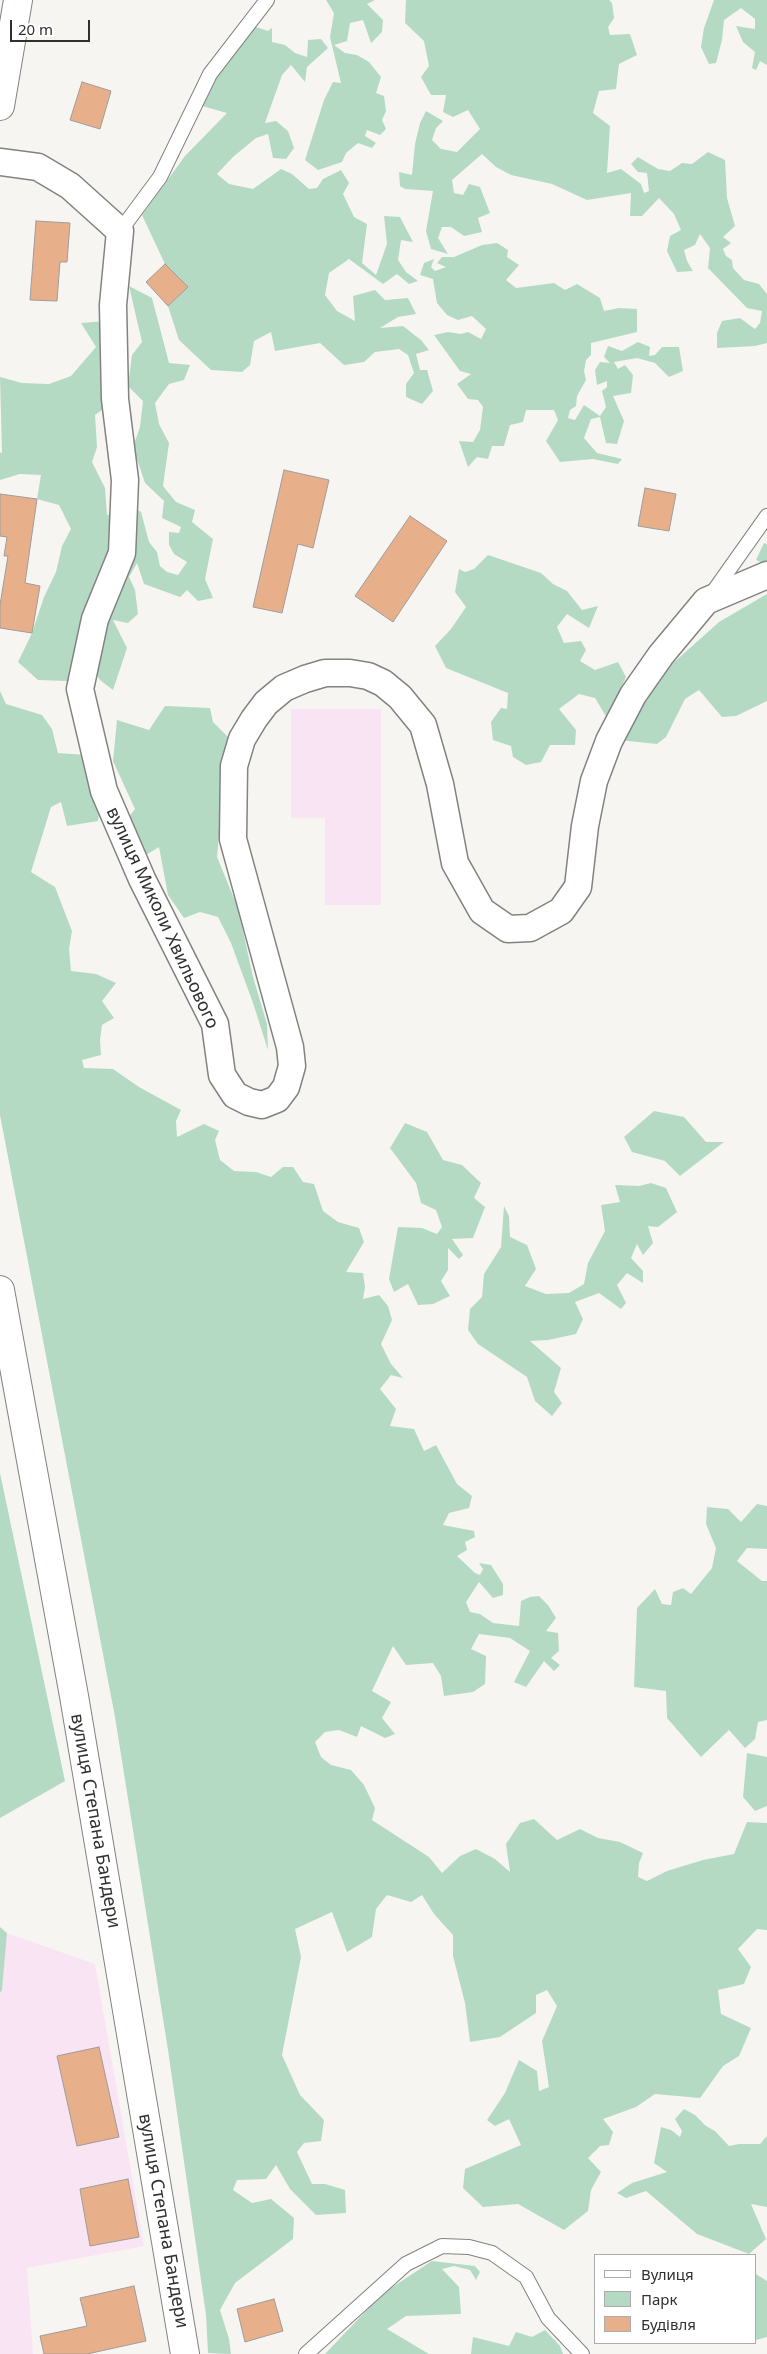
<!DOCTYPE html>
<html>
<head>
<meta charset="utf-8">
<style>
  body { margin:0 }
  #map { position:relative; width:767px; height:2354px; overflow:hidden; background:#f7f5f2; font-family:"Noto Sans",sans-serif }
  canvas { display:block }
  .legend { position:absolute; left:594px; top:2254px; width:162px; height:90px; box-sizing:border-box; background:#fff; border:1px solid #adacac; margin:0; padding:6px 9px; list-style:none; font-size:15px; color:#31302f }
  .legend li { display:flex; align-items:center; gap:10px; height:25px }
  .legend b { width:25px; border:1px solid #adacac }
  .scale { position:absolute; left:10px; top:20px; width:80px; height:22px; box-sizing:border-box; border:2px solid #31302f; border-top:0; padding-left:6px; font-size:15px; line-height:18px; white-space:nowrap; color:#31302f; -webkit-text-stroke:4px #fff; paint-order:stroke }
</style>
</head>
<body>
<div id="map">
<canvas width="767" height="2354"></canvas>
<ul class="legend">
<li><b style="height:6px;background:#fff"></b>Вулиця</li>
<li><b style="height:14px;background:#b5dac3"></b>Парк</li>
<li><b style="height:14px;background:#e7b08b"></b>Будівля</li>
</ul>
<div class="scale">20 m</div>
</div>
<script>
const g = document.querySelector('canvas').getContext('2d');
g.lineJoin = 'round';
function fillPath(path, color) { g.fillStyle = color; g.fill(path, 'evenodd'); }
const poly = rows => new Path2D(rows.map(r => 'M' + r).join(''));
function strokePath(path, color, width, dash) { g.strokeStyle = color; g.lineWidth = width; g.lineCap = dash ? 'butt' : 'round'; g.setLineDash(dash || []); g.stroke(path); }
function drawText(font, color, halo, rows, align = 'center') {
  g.font = font + ' "Noto Sans",sans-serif'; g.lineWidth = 5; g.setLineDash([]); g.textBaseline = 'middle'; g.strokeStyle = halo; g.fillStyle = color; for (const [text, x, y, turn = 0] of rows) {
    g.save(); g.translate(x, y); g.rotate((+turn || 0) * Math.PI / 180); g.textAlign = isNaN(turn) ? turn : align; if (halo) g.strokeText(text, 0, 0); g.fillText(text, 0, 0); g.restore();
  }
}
fillPath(poly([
  [291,709,381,709,381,905,325,905,325,818,291,818],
  [7,1933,95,1964,144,2246,27,2268,33,2354,0,2354,0,1993,2,1990]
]), '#f9e4f4');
fillPath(poly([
  [326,0,375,0,367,4,383,20,382,32,371,43,363,20,350,23,347,41,334,45,345,53,357,55,369,62,381,77,376,93,384,96,386,111,382,120,386,129,380,135,367,130,365,136,376,143,372,148,358,143,346,153,342,162,318,170,305,160,324,100,333,82,341,83,330,37,334,13],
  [406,0,609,0,612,3,614,18,608,27,610,35,630,34,637,55,619,64,616,89,599,91,593,113,610,126,607,173,621,169,641,184,644,193,649,191,647,173,638,172,631,164,638,157,658,169,670,171,682,163,692,164,708,152,725,160,727,198,735,226,723,237,731,243,723,249,726,256,732,260,733,268,744,280,759,284,767,294,767,343,755,346,717,348,717,333,722,321,740,318,755,329,760,323,762,311,747,308,708,268,710,248,700,234,695,245,684,250,687,261,693,271,677,272,667,251,670,236,681,230,674,214,659,198,642,216,630,216,631,193,587,200,552,184,511,175,496,167,482,154,452,180,454,193,463,195,469,184,480,187,490,213,478,218,482,232,464,236,451,227,442,227,438,238,448,254,431,249,426,231,433,191,405,189,400,186,399,172,412,175,415,144,420,123,426,111,443,121,436,128,432,140,441,149,457,152,480,129,468,110,453,117,443,112,446,95,431,95,421,77,429,66,424,41,405,23],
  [714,0,767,0,767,65,760,61,756,70,752,68,755,52,743,42,736,26,755,29,755,19,741,8,724,20,722,40,716,63,709,64,701,47,704,28],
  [253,26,268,31,272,28,272,42,285,45,295,53,307,57,308,40,321,39,328,48,307,67,305,82,291,65,282,75,265,123,276,121,288,131,294,148,286,159,273,158,268,134,256,138,233,157,217,174,229,184,253,189,281,169,292,174,309,189,317,188,323,179,341,170,349,183,343,194,354,217,367,224,362,263,376,275,387,244,384,216,400,217,413,242,401,240,398,260,406,272,418,281,409,284,397,274,383,284,349,259,329,273,325,295,337,311,355,321,353,296,375,290,385,300,408,298,416,314,398,317,380,328,403,326,421,340,429,350,416,354,420,370,427,370,433,391,422,404,406,397,406,384,414,373,408,355,399,349,375,352,364,362,344,365,320,343,275,351,271,332,254,341,250,365,242,372,211,370,179,340,168,306,187,287,165,264,142,215,185,156,227,113,202,106,214,76],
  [497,243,508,250,507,257,519,265,506,280,516,288,554,283,565,290,577,284,600,298,604,311,619,308,637,309,637,332,591,343,591,355,586,360,584,371,586,380,577,396,576,406,570,410,568,418,575,420,584,405,600,416,606,407,602,391,607,387,607,381,597,385,595,370,600,362,610,363,604,357,608,346,622,351,638,342,650,347,649,356,655,355,662,347,679,347,683,371,669,377,655,363,637,358,614,362,618,369,625,365,633,375,631,393,613,396,624,421,617,444,606,443,600,417,591,419,584,438,597,453,622,459,618,464,593,459,560,462,546,441,558,420,554,410,526,410,523,422,510,425,504,446,492,446,488,459,477,457,468,467,459,441,473,442,480,430,483,407,478,400,468,399,457,384,471,374,460,371,434,335,448,332,461,334,468,332,481,339,486,329,472,316,458,320,447,315,437,303,433,279,420,275,424,263,434,259,431,267,435,271,446,267,437,263,442,257,454,257,482,245],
  [129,286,152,298,169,363,190,365,184,380,169,384,155,403,159,424,169,443,163,486,176,502,195,510,192,522,213,539,205,579,213,598,198,601,187,590,180,597,144,584,137,563,129,577,135,590,138,614,128,623,113,620,127,648,113,690,100,680,91,666,74,692,66,681,38,680,18,662,32,633,44,597,56,572,62,546,71,529,59,505,37,499,41,475,20,474,0,480,0,453,2,452,0,377,22,383,49,384,71,376,96,347,81,323,106,321,109,354,101,378,110,390,109,405,95,415,97,447,92,462,105,488,107,515,133,507,141,512,149,542,157,552,160,566,167,572,178,575,187,562,174,554,169,545,169,532,179,533,181,527,162,518,164,501,145,483,133,447,140,427,143,401,128,386,132,355,142,342],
  [764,543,767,544,767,565,756,560],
  [488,555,541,573,553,584,567,591,582,610,598,606,589,628,567,614,557,627,564,643,581,641,586,650,580,661,595,670,618,662,626,677,607,718,595,698,579,694,559,709,576,730,575,745,550,745,541,762,526,765,513,757,511,746,493,740,491,722,501,708,507,709,508,693,446,668,435,646,451,629,466,607,455,592,459,569,465,572,474,569],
  [767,594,767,701,736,716,722,717,699,690,685,699,666,737,657,744,619,740,671,665,719,622],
  [0,691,6,704,42,715,52,729,58,753,87,755,100,808,98,821,67,826,61,802,51,807,31,872,55,887,72,931,69,949,71,971,96,974,116,983,102,1001,114,1018,102,1025,100,1040,101,1055,82,1060,84,1068,113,1069,139,1087,181,1110,176,1121,177,1137,204,1124,219,1131,215,1140,220,1160,234,1171,256,1172,271,1177,283,1167,293,1167,303,1182,314,1184,323,1211,338,1222,359,1228,364,1242,346,1272,363,1273,365,1287,363,1299,379,1295,388,1306,392,1320,381,1344,391,1364,403,1378,391,1375,380,1389,396,1409,390,1426,414,1429,424,1451,436,1445,457,1484,472,1496,469,1508,449,1513,443,1525,474,1531,475,1537,465,1542,467,1550,457,1556,475,1573,480,1575,483,1569,479,1563,491,1565,503,1584,503,1595,493,1598,479,1582,466,1602,470,1612,480,1614,493,1623,519,1626,521,1601,530,1597,539,1596,548,1605,556,1618,546,1631,558,1633,559,1651,551,1658,560,1665,554,1671,544,1661,526,1687,514,1682,530,1651,510,1638,479,1634,471,1649,486,1656,485,1684,473,1692,444,1696,441,1676,433,1663,406,1665,393,1646,372,1691,391,1702,382,1718,395,1734,385,1738,361,1726,357,1737,339,1730,325,1732,315,1742,321,1757,331,1765,351,1770,364,1785,375,1808,372,1820,429,1857,442,1873,460,1856,476,1849,495,1859,510,1872,506,1844,520,1823,534,1819,557,1840,580,1829,598,1838,620,1842,643,1853,639,1863,638,1877,647,1881,667,1871,703,1860,734,1854,747,1822,767,1823,767,1930,757,1929,738,1949,751,1967,744,1984,718,1990,721,2014,751,2028,739,2056,723,2066,700,2098,655,2094,636,2107,603,2119,613,2132,609,2145,600,2146,588,2158,601,2172,591,2190,588,2211,564,2230,518,2204,483,2207,463,2188,465,2169,521,2145,509,2119,495,2126,487,2120,505,2093,519,2060,537,2071,539,2091,549,2087,542,2041,557,2006,547,1990,536,1995,536,2013,500,2037,470,2042,465,2003,453,1956,453,1935,434,1914,422,1895,411,1902,387,1895,376,1909,372,1937,347,1952,332,1912,295,1929,301,1957,282,2055,300,2095,324,2120,321,2141,304,2143,297,2152,312,2184,325,2184,345,2190,346,2213,316,2215,290,2189,276,2165,266,2179,237,2180,233,2190,252,2203,271,2199,294,2218,293,2239,235,2283,220,2310,229,2339,231,2354,208,2353,206,2315,168,2050,115,1717,0,1115],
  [165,706,210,708,213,722,228,737,217,857,238,908,253,977,267,1024,268,1050,253,1003,231,943,218,917,200,912,184,918,168,895,159,847,141,858,128,818,135,809,113,761,117,720,149,730],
  [654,1111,684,1117,706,1142,724,1142,680,1176,665,1161,632,1152,624,1137],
  [405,1123,427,1132,443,1160,462,1165,481,1183,474,1198,485,1207,473,1238,452,1239,463,1255,459,1259,448,1248,448,1270,441,1281,450,1296,433,1304,418,1305,408,1284,394,1292,389,1279,398,1227,422,1228,437,1234,442,1227,436,1210,421,1203,416,1183,390,1148],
  [651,1183,666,1188,677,1212,658,1227,648,1226,653,1243,643,1255,637,1244,631,1258,643,1271,643,1283,627,1273,617,1285,626,1303,621,1309,599,1293,575,1302,583,1319,576,1334,548,1340,530,1341,561,1368,554,1392,562,1403,552,1416,535,1401,527,1377,478,1344,468,1330,470,1309,482,1297,484,1274,501,1247,504,1206,509,1216,510,1237,527,1245,536,1269,525,1286,546,1294,569,1293,584,1284,588,1263,605,1231,601,1205,620,1202,615,1185,639,1186],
  [0,1473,65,1781,0,1818],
  [757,1504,767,1506,767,1549,747,1548,737,1561,762,1581,767,1581,767,1720,758,1722,755,1739,745,1748,729,1730,701,1757,667,1718,666,1691,634,1687,637,1608,655,1589,662,1604,671,1605,673,1592,683,1588,691,1594,712,1568,716,1548,706,1524,707,1507,728,1509,741,1522],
  [747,1753,767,1757,767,1806,755,1811,743,1797],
  [0,1927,7,1933,2,1990,0,1993],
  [684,2109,695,2115,706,2126,715,2131,729,2146,739,2144,760,2144,767,2136,767,2207,751,2204,766,2239,749,2254,697,2234,646,2191,626,2198,617,2193,632,2183,667,2172,654,2163,661,2127,671,2130,680,2137,682,2131,675,2119],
  [432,2261,475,2266,480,2272,476,2280,470,2270,454,2266,442,2269,459,2287,461,2314,406,2316,387,2329,429,2354,325,2354,382,2294],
  [756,2274,767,2281,767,2337,756,2340],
  [545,2330,560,2346,563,2354,471,2354,473,2337,509,2346,516,2332,532,2337]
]), '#b5dac3');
const building = poly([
  [82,82,111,91,100,129,70,120,82,82],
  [36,221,70,223,67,262,60,262,57,301,30,300,36,221],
  [165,264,188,287,168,306,146,282,165,264],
  [284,470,329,480,313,548,298,544,282,613,253,607,284,470],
  [645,488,676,494,669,531,638,526,645,488],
  [0,494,37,499,25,583,40,586,32,633,0,628,0,605,8,556,4,556,7,537,0,536,0,494],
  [410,516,447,541,393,622,355,596,410,516],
  [99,2047,119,2137,77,2146,57,2056,99,2047],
  [128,2179,139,2237,90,2246,80,2189,128,2179],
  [134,2286,146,2341,87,2354,44,2354,40,2336,87,2326,80,2298,134,2286],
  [274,2299,283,2331,245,2342,237,2309,274,2299]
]);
fillPath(building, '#e7b08b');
strokePath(building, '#9f9c9a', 1);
const service = poly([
  [120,231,160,177,210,74,267,0],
  [711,595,767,516],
  [306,2354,406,2264,442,2246,469,2247,492,2253,526,2277,548,2318,582,2354]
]);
const minor = poly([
  [0,162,38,167,70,186,120,231,113,305,115,399,125,480,122,553,95,619,80,689,104,791,142,879,215,1024,222,1075,235,1095,249,1102,262,1105,277,1099,286,1087,292,1066,290,1047,233,839,234,766,242,739,254,719,266,703,284,688,305,679,325,673,350,673,368,676,383,683,400,697,423,725,440,784,455,863,482,911,508,929,530,928,561,911,578,887,585,826,594,781,609,741,633,695,661,655,706,601,767,575]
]);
const secondary = poly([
  [0,106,18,0],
  [0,1290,74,1696,185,2354]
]);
strokePath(service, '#848280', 16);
strokePath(minor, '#848280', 29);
strokePath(secondary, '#848280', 30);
strokePath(service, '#fff', 14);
strokePath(minor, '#fff', 26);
strokePath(secondary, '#fff', 28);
drawText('18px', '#31302f', '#fff', [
  ["вулиця Миколи Хвильового",162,918,65],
  ["вулиця Степана Бандери",95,1821,80],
  ["вулиця Степана Бандери",163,2221,80]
]);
</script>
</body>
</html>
